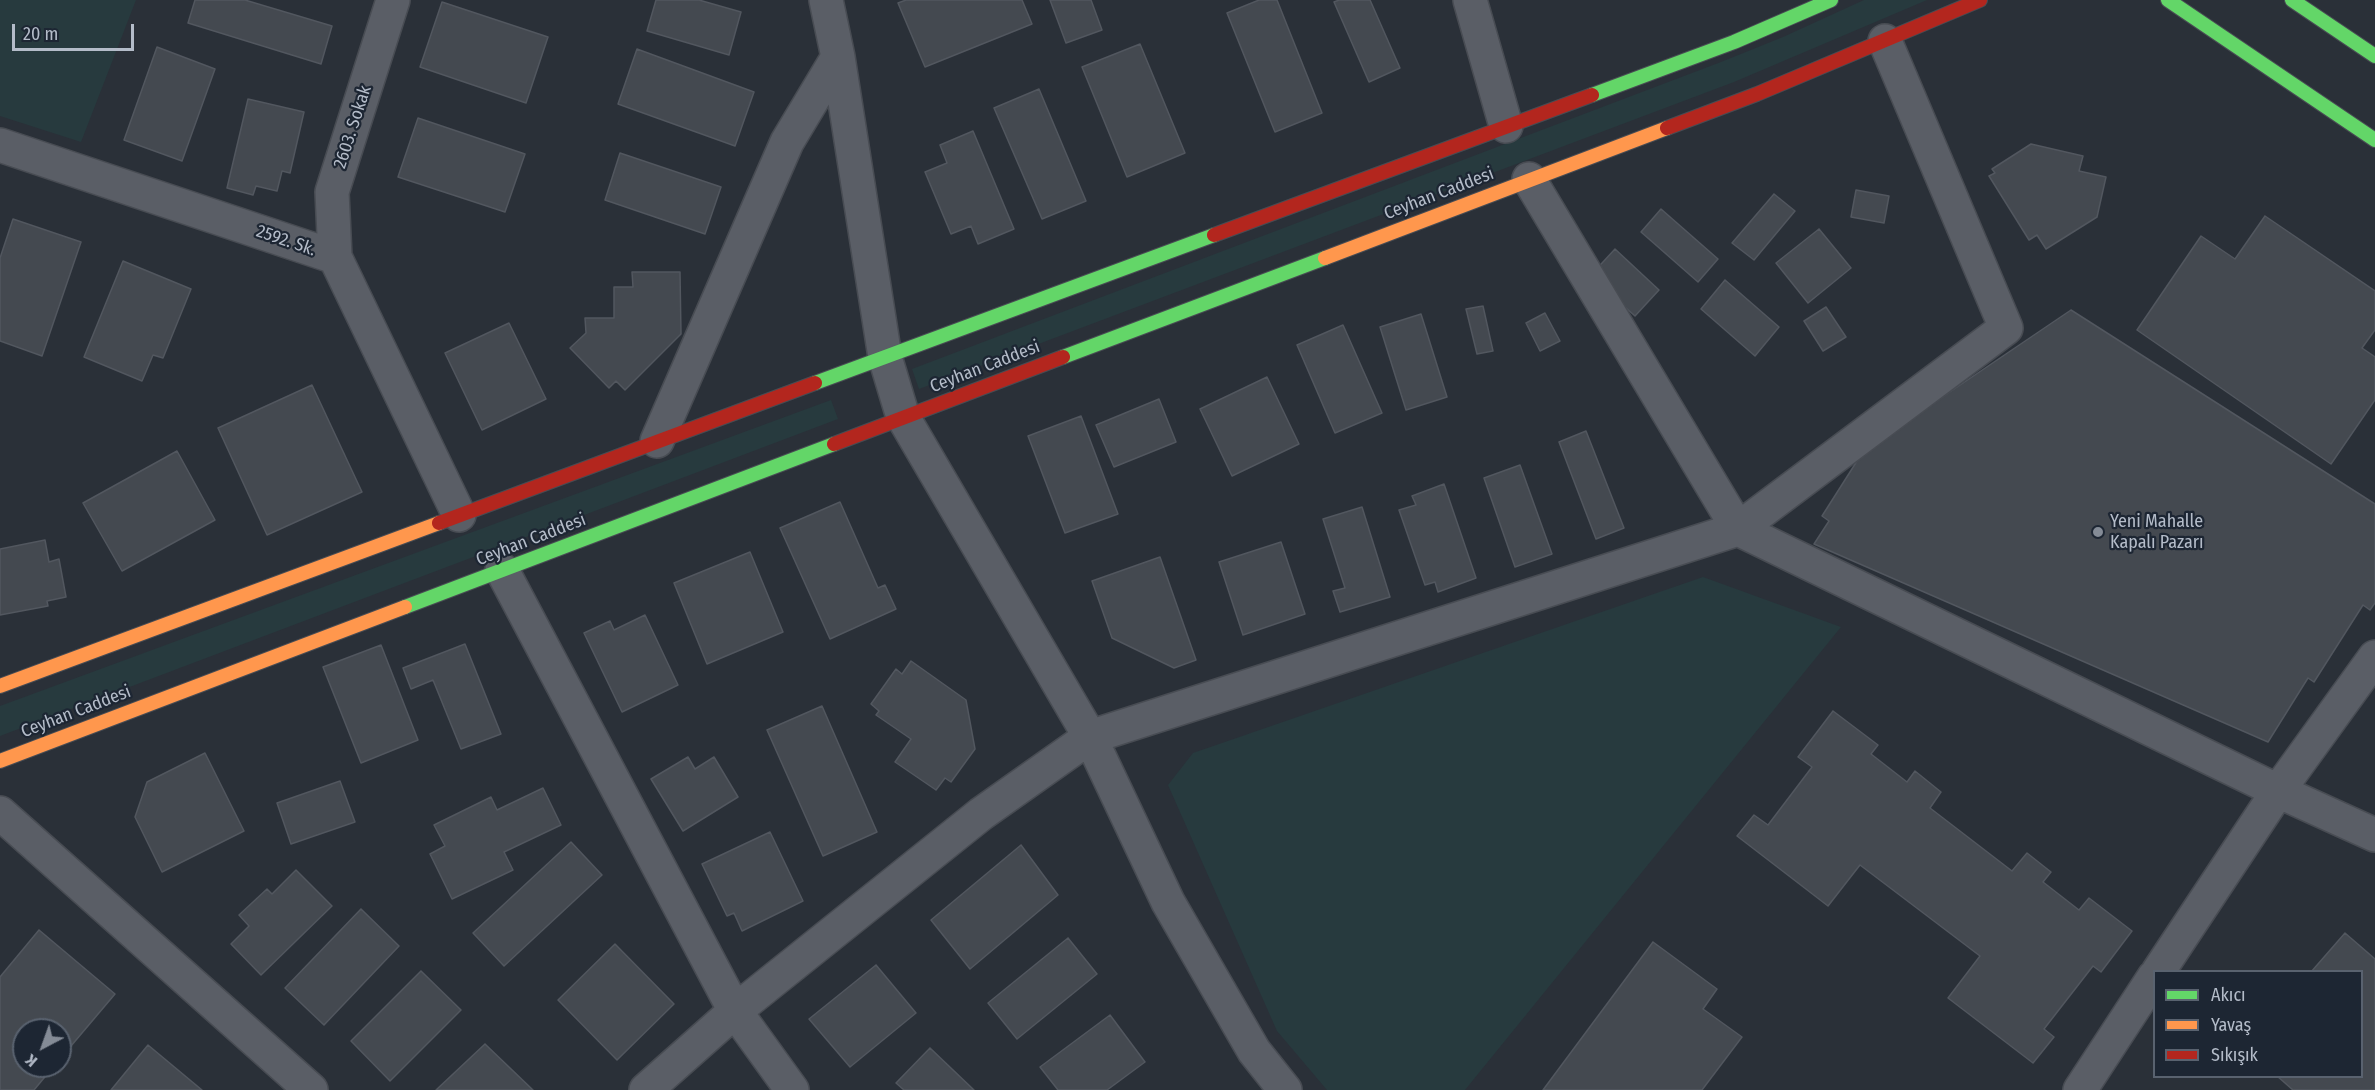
<!DOCTYPE html>
<html>
<head>
<meta charset="utf-8">
<style>
  body { margin:0 }
  #map { position:relative; width:2375px; height:1090px; overflow:hidden; background:#2a3038; font-family:"Fira Sans Condensed",sans-serif }
  canvas { display:block }
  .legend { position:absolute; left:2153px; top:970px; width:210px; height:108px; box-sizing:border-box; background:#1d2633; border:2px solid #59626f; margin:0; padding:8px 10px; list-style:none; font-size:18px; color:#b4bcc9 }
  .legend li { display:flex; align-items:center; gap:12px; height:30px }
  .legend b { width:30px; border:2px solid #59626f }
  .north { position:absolute; left:12px; top:1018px; width:60px; height:60px; box-sizing:border-box; background:#1d2633; border:2px solid #59626f; border-radius:50%; rotate:221deg; font-size:16px; font-weight:700; line-height:24px; text-align:center; color:#b4bcc9 }
  .north::after { content:''; display:block; margin:auto; width:21px; height:27px; background:#848b96; clip-path:polygon(50% 0,100% 100%,50% 72%,0 100%) }
  .scale { position:absolute; left:12px; top:24px; width:122px; height:27px; box-sizing:border-box; border:3px solid #b4bcc9; border-top:0; padding-left:8px; font-size:18px; line-height:21px; white-space:nowrap; color:#b4bcc9; -webkit-text-stroke:4px #1d2633; paint-order:stroke }
</style>
</head>
<body>
<div id="map">
<canvas width="2375" height="1090"></canvas>
<ul class="legend">
<li><b style="height:8px;background:#63d668"></b>Akıcı</li>
<li><b style="height:8px;background:#ff974d"></b>Yavaş</li>
<li><b style="height:8px;background:#b3261e"></b>Sıkışık</li>
</ul>
<div class="north">K</div>
<div class="scale">20 m</div>
</div>
<script>
const g = document.querySelector('canvas').getContext('2d');
g.lineJoin = 'round';
function fillPath(path, color) { g.fillStyle = color; g.fill(path, 'evenodd'); }
const poly = rows => new Path2D(rows.map(r => 'M' + r).join(''));
function strokePath(path, color, width, dash) { g.strokeStyle = color; g.lineWidth = width; g.lineCap = dash ? 'butt' : 'round'; g.setLineDash(dash || []); g.stroke(path); }
function drawText(font, color, halo, rows, align = 'center') {
  g.font = font + ' "Fira Sans Condensed",sans-serif'; g.lineWidth = 4.5; g.setLineDash([]); g.textBaseline = 'middle'; g.strokeStyle = halo; g.fillStyle = color; for (const [text, x, y, turn = 0] of rows) {
    g.save(); g.translate(x, y); g.rotate((+turn || 0) * Math.PI / 180); g.textAlign = isNaN(turn) ? turn : align; if (halo) g.strokeText(text, 0, 0); g.fillText(text, 0, 0); g.restore();
  }
}
fillPath(poly([
  [0,0,136,0,81,142,0,116],
  [1864,0,1927,0,1734,82,919,389,912,369,1721,62,1783,37],
  [831,400,838,419,0,736,0,706],
  [1703,577,1841,627,1465,1090,1327,1090,1277,1031,1168,785,1193,753]
]), '#273a3e');
const building = poly([
  [195,0,245,0,332,26,321,64,188,23,195,0],
  [656,0,699,0,741,12,729,55,647,31,656,0],
  [906,0,1022,0,1032,24,925,67,898,3,906,0],
  [1050,0,1091,0,1102,30,1066,43,1050,0],
  [1259,0,1277,0,1322,113,1275,132,1227,13,1259,0],
  [1339,0,1370,0,1400,68,1369,82,1334,2,1339,0],
  [442,2,548,37,526,103,420,67,442,2],
  [1140,44,1185,153,1127,177,1082,67,1140,44],
  [157,47,215,69,182,161,124,140,157,47],
  [637,49,754,92,735,146,618,104,637,49],
  [1039,89,1086,201,1042,219,994,108,1039,89],
  [248,99,304,112,290,173,282,171,277,191,256,186,253,195,227,188,248,99],
  [418,118,525,154,505,212,398,177,418,118],
  [973,131,1014,229,978,244,971,226,951,234,925,172,947,163,940,145,973,131],
  [2031,144,2083,156,2079,171,2106,177,2097,217,2046,249,2037,235,2029,240,1989,176,1995,173,1992,169,2031,144],
  [620,153,721,187,705,234,605,200,620,153],
  [1856,190,1889,196,1884,223,1851,217,1856,190],
  [1774,194,1795,211,1754,260,1732,243,1774,194],
  [1661,209,1718,259,1698,282,1641,232,1661,209],
  [2265,216,2375,291,2375,330,2362,348,2375,357,2375,400,2331,464,2137,330,2201,236,2235,259,2265,216],
  [13,219,81,242,42,356,0,341,0,258,13,219],
  [1819,229,1851,268,1808,303,1776,263,1819,229],
  [1615,249,1659,290,1635,316,1590,276,1615,249],
  [123,261,191,289,163,358,153,355,142,381,84,357,123,261],
  [632,272,680,272,681,334,625,390,616,381,609,388,570,348,586,333,585,318,614,318,614,287,633,287,632,272],
  [1725,280,1779,327,1755,356,1701,309,1725,280],
  [1483,306,1493,351,1477,354,1466,309,1483,306],
  [1826,307,1846,337,1823,351,1804,321,1826,307],
  [2071,310,2375,504,2375,603,2370,610,2363,605,2314,682,2308,678,2268,742,1814,544,1829,521,1822,516,1864,450,2071,310],
  [1545,313,1560,341,1540,351,1526,323,1545,313],
  [1421,314,1447,397,1406,410,1380,327,1421,314],
  [509,323,546,399,482,430,445,353,509,323],
  [1343,325,1382,413,1335,433,1297,345,1343,325],
  [1267,377,1299,444,1232,476,1200,409,1267,377],
  [312,385,362,492,267,535,218,428,312,385],
  [1159,399,1176,442,1114,467,1096,425,1159,399],
  [1081,416,1118,514,1065,533,1028,436,1081,416],
  [1586,431,1624,528,1596,539,1559,442,1586,431],
  [177,451,215,520,122,571,83,503,177,451],
  [1520,465,1552,554,1515,567,1484,478,1520,465],
  [1444,484,1476,578,1438,592,1435,582,1425,585,1399,510,1416,505,1412,496,1444,484],
  [840,502,878,588,885,585,896,609,830,639,780,528,840,502],
  [1362,507,1390,597,1340,612,1333,591,1345,588,1323,519,1362,507],
  [45,540,49,562,59,559,66,597,47,601,48,606,0,615,0,549,45,540],
  [1281,542,1305,614,1243,635,1219,562,1281,542],
  [750,552,783,632,707,664,674,583,750,552],
  [1160,557,1196,660,1174,668,1112,638,1092,581,1160,557],
  [645,615,678,685,622,712,584,633,610,621,614,630,645,615],
  [465,644,501,734,461,749,433,680,411,689,403,668,465,644],
  [381,645,418,740,361,763,323,667,381,645],
  [911,661,966,700,975,749,951,782,945,778,936,790,895,762,911,739,876,715,879,711,871,704,896,669,902,674,911,661],
  [822,706,877,832,823,856,767,730,822,706],
  [1833,711,1878,745,1871,754,1907,782,1915,771,1941,792,1930,808,2012,871,2027,853,2051,872,2043,882,2079,910,2089,898,2132,931,2101,972,2093,966,2044,1029,2054,1037,2033,1063,1948,998,1980,956,1860,865,1828,906,1737,836,1754,815,1768,825,1812,767,1798,757,1833,711],
  [205,753,244,831,162,872,135,817,147,782,205,753],
  [688,757,695,769,714,757,738,797,683,831,651,779,688,757],
  [340,781,355,822,291,844,277,803,340,781],
  [543,788,561,825,504,852,513,870,452,899,430,854,445,846,434,825,491,797,497,810,543,788],
  [770,832,803,901,742,931,734,913,727,916,702,864,770,832],
  [571,842,602,875,504,966,473,933,571,842],
  [1021,845,1058,895,970,969,931,920,1021,845],
  [296,870,332,906,261,975,231,944,249,926,239,915,267,889,272,894,296,870],
  [361,909,399,946,324,1025,285,988,361,909],
  [39,930,115,994,60,1059,60,1030,24,1030,24,1066,54,1066,34,1090,0,1090,0,977,39,930],
  [2345,933,2375,959,2375,1090,2293,1090,2277,1076,2362,1076,2362,972,2311,972,2345,933],
  [1068,938,1097,974,1017,1039,988,1003,1068,938],
  [1653,942,1717,989,1703,1009,1742,1037,1702,1090,1543,1090,1653,942],
  [615,944,674,1004,617,1060,558,1000,615,944],
  [876,965,916,1013,850,1067,809,1019,876,965],
  [421,971,461,1010,390,1081,351,1041,421,971],
  [1110,1015,1145,1062,1107,1090,1058,1090,1040,1067,1110,1015],
  [485,1044,533,1090,436,1090,485,1044],
  [148,1045,202,1090,111,1090,148,1045],
  [930,1048,974,1090,904,1090,896,1083,930,1048]
]);
fillPath(building, '#444950');
strokePath(building, '#52575f', 1.5);
const street = poly([
  [393,0,332,192,335,257,459,515],
  [826,0,838,57,885,357,903,417,1090,737,1168,902,1254,1051,1285,1090],
  [1470,0,1506,126],
  [0,145,335,257],
  [1529,179,1738,529,2278,791,2375,835],
  [657,441,787,142,838,57],
  [502,570,735,1011,792,1090],
  [0,813,311,1090],
  [2158,972,2278,791,2375,657],
  [646,1090,735,1011,981,814,1090,737,1738,529,2006,328,1885,41],
  [2080,1090,2154,977]
]);
const fast = poly([
  [2168,0,2375,140],
  [2292,0,2375,56],
  [1592,95,1734,42,1831,0],
  [1063,357,1325,258],
  [815,383,1214,235],
  [405,607,834,444]
]);
const slow = poly([
  [1325,258,1667,128],
  [0,686,439,523],
  [0,761,405,607]
]);
const jam = poly([
  [1667,128,1757,94,1980,0],
  [1214,235,1592,95],
  [834,444,1063,357],
  [439,523,815,383]
]);
strokePath(street, '#484c53', 36);
strokePath(fast, '#484c53', 16);
strokePath(slow, '#484c53', 16);
strokePath(jam, '#484c53', 16);
strokePath(street, '#5a5e66', 33);
strokePath(fast, '#63d668', 14);
strokePath(slow, '#ff974d', 14);
strokePath(jam, '#b3261e', 14);
for (const [x, y, r, color] of [
  [2098,532,6,"#848b96"]
]) { const dot = new Path2D(); dot.arc(x, y, r, 0, 2 * Math.PI); g.fillStyle = color; g.fill(dot); strokePath(dot, '#1d2633', 2); }
drawText('18px', '#b4bcc9', '#1d2633', [
  ["2603. Sokak",353,127,-72],
  ["Ceyhan Caddesi",1439,194,-21],
  ["2592. Sk.",286,241,19],
  ["Ceyhan Caddesi",985,367,-21],
  ["Ceyhan Caddesi",531,540,-21],
  ["Ceyhan Caddesi",76,712,-21]
]);
drawText('18px', '#b4bcc9', '#1d2633', [
  ["Yeni Mahalle",2110,522],
  ["Kapalı Pazarı",2110,543]
], 'left');
</script>
</body>
</html>
